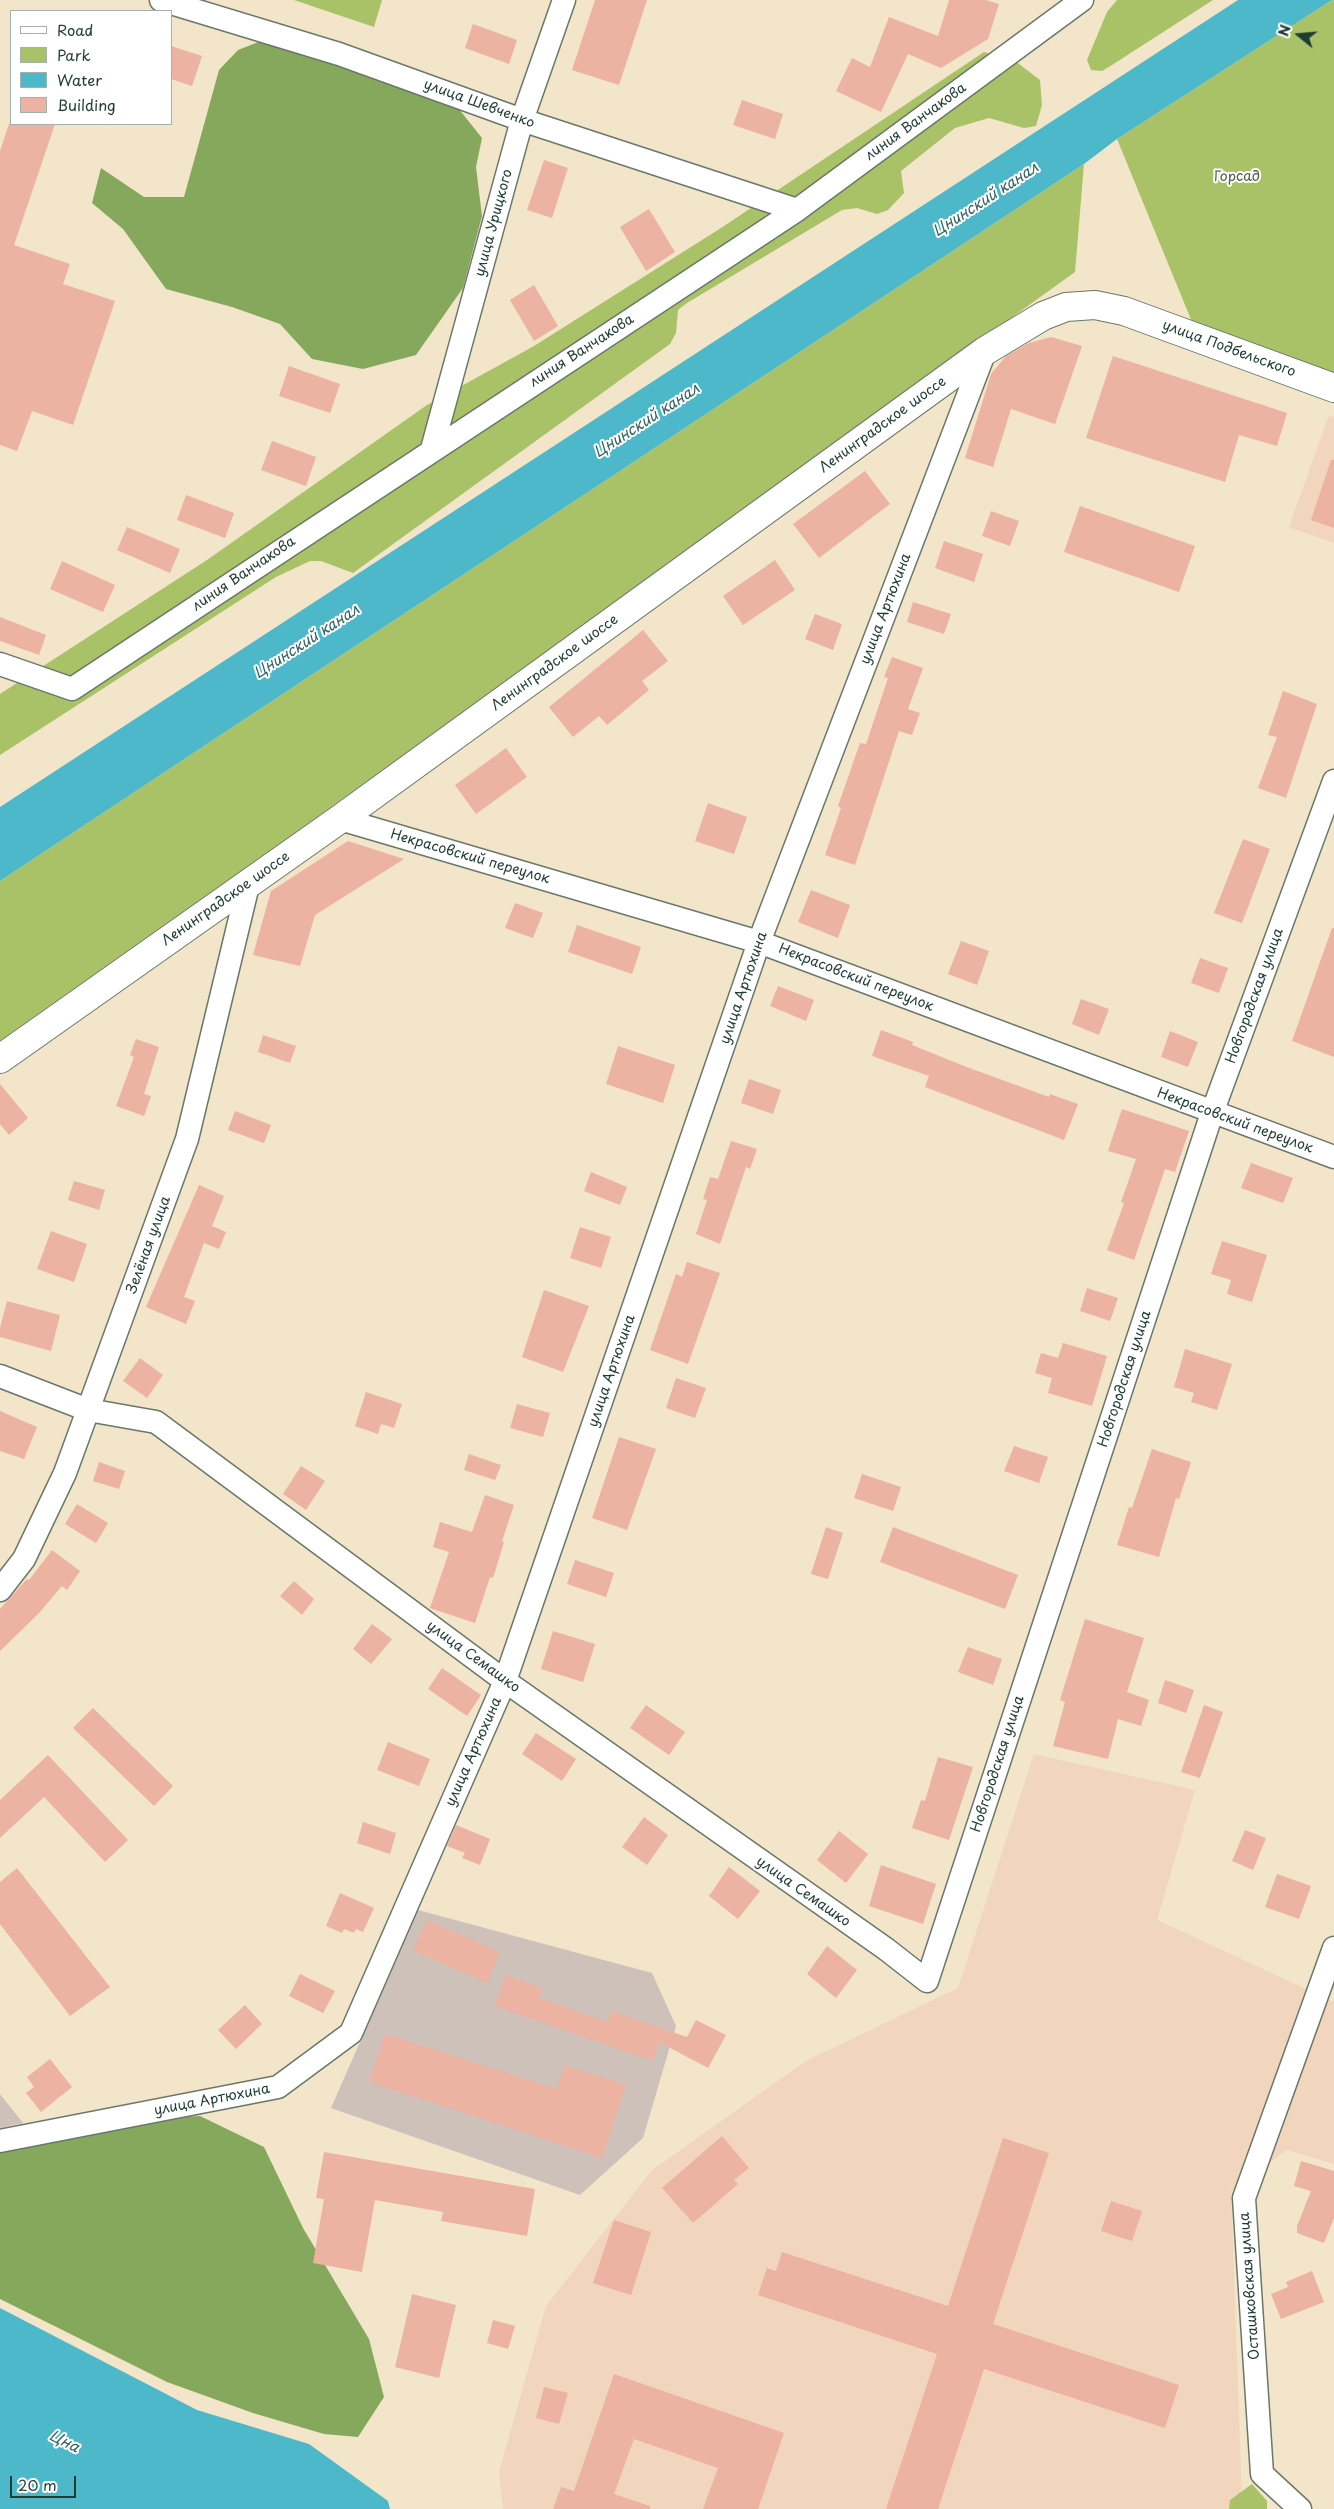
<!DOCTYPE html>
<html>
<head>
<meta charset="utf-8">
<style>
  body { margin:0 }
  #map { position:relative; width:1334px; height:2509px; overflow:hidden; background:#f2e5ca; font-family:"Playpen Sans",sans-serif }
  canvas { display:block }
  .legend { position:absolute; left:10px; top:10px; width:162px; height:115px; box-sizing:border-box; background:#fff; border:1px solid #a5b1ae; margin:0; padding:6px 9px; list-style:none; font-size:15px; color:#1f3d34 }
  .legend li { display:flex; align-items:center; gap:10px; height:25px }
  .legend b { width:25px; border:1px solid #a5b1ae }
  .north { position:absolute; left:1274px; top:10px; width:50px; height:50px; -webkit-text-stroke:4px #fff; paint-order:stroke; rotate:287deg; font-size:14px; font-weight:700; line-height:20px; text-align:center; color:#1f3d34 }
  .north::after { content:''; display:block; margin:auto; width:18px; height:22px; background:#1f3d34; clip-path:polygon(50% 0,100% 100%,50% 72%,0 100%) }
  .scale { position:absolute; left:10px; top:2476px; width:66px; height:22px; box-sizing:border-box; border:2px solid #1f3d34; border-top:0; padding-left:6px; font-size:15px; line-height:18px; white-space:nowrap; color:#1f3d34; -webkit-text-stroke:4px #fff; paint-order:stroke }
</style>
</head>
<body>
<div id="map">
<canvas width="1334" height="2509"></canvas>
<ul class="legend">
<li><b style="height:6px;background:#fff"></b>Road</li>
<li><b style="height:14px;background:#a9c268"></b>Park</li>
<li><b style="height:14px;background:#4eb8cb"></b>Water</li>
<li><b style="height:14px;background:#ecb2a2"></b>Building</li>
</ul>
<div class="north">N</div>
<div class="scale">20 m</div>
</div>
<script>
const g = document.querySelector('canvas').getContext('2d');
g.lineJoin = 'round';
function fillPath(path, color) { g.fillStyle = color; g.fill(path, 'evenodd'); }
const poly = rows => new Path2D(rows.map(r => 'M' + r).join(''));
function strokePath(path, color, width, dash) { g.strokeStyle = color; g.lineWidth = width; g.lineCap = dash ? 'butt' : 'round'; g.setLineDash(dash || []); g.stroke(path); }
function drawText(font, color, halo, rows, align = 'center') {
  g.font = font + ' "Playpen Sans",sans-serif'; g.lineWidth = 4; g.setLineDash([]); g.textBaseline = 'middle'; g.strokeStyle = halo; g.fillStyle = color; for (const [text, x, y, turn = 0] of rows) {
    g.save(); g.translate(x, y); g.rotate((+turn || 0) * Math.PI / 180); g.textAlign = isNaN(turn) ? turn : align; if (halo) g.strokeText(text, 0, 0); g.fillText(text, 0, 0); g.restore();
  }
}
fillPath(poly([
  [1329,415,1334,417,1334,543,1289,527],
  [1034,1754,1195,1790,1157,1920,1334,2002,1334,2164,1287,2150,1231,2191,1242,2501,1237,2509,503,2509,499,2472,546,2306,652,2170,806,2061,958,1988]
]), '#f1d5bd');
fillPath(poly([
  [418,1910,652,1973,676,2026,643,2138,580,2195,331,2108],
  [0,2094,23,2123,0,2128]
]), '#cec1ba');
fillPath(poly([
  [294,0,382,0,374,27],
  [1117,0,1213,0,1112,65,1102,71,1091,70,1087,60,1107,12],
  [1332,0,1334,0,1334,377,1192,322,1117,139],
  [984,52,1015,61,1040,80,1042,105,1036,126,1024,128,989,118,955,128,901,171,904,193,888,210,877,214,857,208,842,210,687,303,678,310,676,333,670,344,353,573,321,561,310,561,276,577,0,755,0,694,207,560,427,405,534,346,721,228],
  [1084,164,1075,272,0,1045,0,881],
  [1252,2484,1267,2501,1267,2509,1229,2509,1230,2500]
]), '#a9c268');
fillPath(poly([
  [261,41,454,103,482,138,476,167,482,216,463,288,416,355,363,369,312,359,280,324,232,307,166,289,123,229,92,203,101,168,144,197,184,197,219,70,238,50],
  [200,2116,264,2147,303,2228,369,2339,384,2397,358,2437,324,2434,253,2413,167,2382,0,2299,0,2150,153,2118]
]), '#86a85c');
fillPath(poly([
  [1238,0,1332,0,1117,139,1084,164,0,881,0,807],
  [0,2308,197,2410,309,2444,388,2501,390,2509,0,2509]
]), '#4eb8cb');
fillPath(poly([
  [595,0,647,0,619,85,572,70],
  [949,0,986,0,999,4,988,39,941,68,908,54,881,112,836,91,852,58,870,67,889,17,938,36],
  [473,24,517,40,509,64,465,48],
  [171,46,202,56,192,86,171,79],
  [742,100,783,114,775,139,733,125],
  [9,124,55,124,14,245,70,264,63,284,115,301,73,425,32,411,17,451,0,445,0,151],
  [544,160,568,168,552,218,527,210],
  [649,209,675,252,646,271,620,227],
  [534,285,558,326,534,341,510,300],
  [1051,337,1082,346,1055,424,1011,409,993,467,965,458,991,374,1006,356,1029,343],
  [1113,356,1287,413,1277,446,1239,435,1225,482,1086,438],
  [289,366,340,384,330,413,279,396],
  [272,441,316,457,306,486,261,470],
  [1331,460,1334,460,1334,528,1311,520],
  [865,471,890,504,819,558,793,524],
  [186,495,234,513,225,538,177,520],
  [1080,506,1195,546,1179,592,1064,552],
  [991,511,1019,521,1010,546,982,536],
  [127,527,180,549,170,573,117,550],
  [944,541,983,554,974,582,935,568],
  [775,560,795,590,743,625,723,596],
  [62,561,115,585,103,612,50,589],
  [913,602,951,614,944,634,907,622],
  [815,614,842,624,833,650,805,639],
  [0,617,46,635,39,655,0,641],
  [643,630,668,661,642,681,649,690,607,725,599,716,573,737,549,707],
  [892,657,923,668,908,709,920,713,912,735,899,731,855,865,825,855,841,808,838,806,860,743,866,744,888,678,884,677],
  [1283,691,1317,704,1286,798,1258,788,1277,737,1268,735],
  [506,748,527,777,476,814,455,785],
  [708,803,747,817,734,854,695,841],
  [1243,839,1270,849,1242,923,1214,913],
  [348,841,404,859,315,915,300,966,253,955,271,891],
  [811,890,850,905,838,938,798,922],
  [515,903,543,913,533,938,505,928],
  [577,925,641,947,632,974,568,952],
  [1332,928,1334,928,1334,1057,1292,1041],
  [961,941,989,951,977,985,948,974],
  [1200,958,1228,968,1219,993,1191,983],
  [778,986,814,1000,806,1021,770,1006],
  [1081,999,1109,1009,1099,1035,1072,1024],
  [881,1030,913,1042,912,1045,964,1066,1049,1097,1050,1094,1078,1104,1064,1140,925,1087,929,1076,872,1056],
  [1170,1031,1198,1042,1188,1067,1161,1057],
  [263,1035,296,1046,290,1063,258,1052],
  [136,1039,159,1047,144,1094,151,1096,144,1116,116,1106,134,1057,130,1055],
  [618,1046,675,1065,663,1103,606,1084],
  [749,1079,781,1090,773,1114,741,1103],
  [0,1084,28,1118,9,1135,0,1124],
  [1122,1109,1189,1131,1175,1172,1165,1169,1134,1260,1107,1250,1124,1203,1121,1202,1136,1159,1108,1151],
  [235,1111,271,1125,264,1143,228,1130],
  [731,1141,757,1149,750,1169,746,1167,720,1244,696,1234,707,1200,703,1199,710,1177,718,1179],
  [1251,1163,1293,1178,1283,1203,1241,1188],
  [591,1172,627,1187,620,1205,584,1191],
  [74,1181,105,1190,99,1210,68,1200],
  [199,1185,224,1196,212,1226,226,1232,219,1249,204,1243,184,1297,195,1301,186,1324,146,1307],
  [580,1227,611,1237,601,1268,570,1258],
  [51,1231,87,1244,74,1282,37,1269],
  [1222,1241,1267,1255,1252,1302,1227,1294,1231,1280,1211,1274],
  [687,1262,720,1273,688,1364,650,1350,676,1274,682,1277],
  [1087,1288,1118,1298,1110,1321,1080,1311],
  [544,1290,589,1306,563,1372,522,1357],
  [7,1301,60,1315,51,1351,0,1337,0,1328],
  [1063,1343,1107,1356,1092,1406,1048,1393,1052,1378,1035,1373,1041,1353,1058,1358],
  [1185,1349,1232,1364,1217,1410,1191,1402,1194,1393,1174,1387],
  [140,1358,163,1375,147,1398,123,1381],
  [676,1378,706,1388,695,1418,666,1408],
  [366,1392,402,1404,394,1428,381,1424,378,1434,355,1426],
  [517,1404,550,1413,543,1437,510,1428],
  [0,1411,37,1427,24,1459,0,1451],
  [619,1437,656,1449,627,1530,592,1518],
  [1014,1446,1048,1457,1039,1483,1004,1471],
  [1152,1449,1191,1462,1179,1499,1176,1498,1159,1557,1117,1545,1129,1507,1132,1508],
  [469,1454,501,1465,495,1480,464,1470],
  [99,1462,125,1471,119,1489,93,1481],
  [301,1466,325,1481,306,1510,283,1494],
  [862,1474,901,1487,893,1511,854,1498],
  [485,1495,514,1505,502,1541,504,1542,493,1578,490,1577,475,1623,430,1608,449,1552,433,1547,440,1522,472,1532],
  [77,1504,108,1523,96,1543,65,1524],
  [826,1527,843,1533,828,1579,811,1574],
  [893,1527,1018,1575,1005,1609,880,1562],
  [52,1550,80,1571,67,1590,62,1586,39,1613,0,1651,0,1609,27,1579,29,1580],
  [575,1560,614,1573,606,1597,567,1584],
  [294,1581,314,1599,302,1615,280,1596],
  [1085,1619,1144,1638,1127,1692,1149,1700,1141,1726,1118,1719,1108,1759,1053,1746,1065,1702,1060,1700],
  [372,1624,392,1639,371,1664,353,1649],
  [553,1631,595,1644,583,1682,541,1669],
  [968,1647,1002,1659,993,1685,958,1672],
  [442,1668,481,1695,467,1716,428,1689],
  [1165,1680,1194,1690,1186,1713,1158,1703],
  [646,1705,685,1732,669,1755,630,1728],
  [1204,1705,1223,1712,1200,1778,1181,1772],
  [93,1708,173,1786,154,1806,73,1728],
  [536,1733,576,1759,562,1781,522,1754],
  [388,1742,430,1759,419,1786,377,1770],
  [48,1755,128,1840,105,1862,44,1797,0,1838,0,1800],
  [938,1757,973,1767,949,1840,912,1828,921,1800,925,1801],
  [644,1817,668,1835,647,1865,622,1847],
  [363,1822,396,1833,390,1854,357,1843],
  [456,1825,490,1839,480,1865,462,1858,465,1853,447,1846],
  [1245,1830,1266,1838,1253,1870,1232,1861],
  [839,1831,868,1854,846,1883,817,1860],
  [881,1865,936,1884,923,1924,869,1906],
  [729,1867,760,1891,738,1919,709,1896],
  [17,1868,110,1987,70,2016,0,1924,0,1882],
  [1277,1874,1311,1886,1299,1919,1265,1907],
  [340,1893,374,1908,363,1932,356,1929,354,1933,344,1929,342,1933,326,1926],
  [427,1920,500,1952,487,1983,413,1951],
  [827,1946,857,1970,836,1998,807,1974],
  [300,1974,335,1991,323,2013,289,1996],
  [506,1975,542,1988,539,1998,607,2022,612,2011,687,2037,696,2020,726,2035,708,2068,659,2042,653,2061,495,2006],
  [245,2005,262,2024,236,2049,218,2030],
  [385,2034,557,2089,564,2065,626,2085,602,2158,369,2082],
  [50,2059,72,2087,41,2112,26,2093,34,2087,27,2077],
  [722,2136,749,2168,734,2180,738,2184,693,2223,662,2188],
  [1003,2138,1049,2153,993,2324,1179,2385,1165,2428,984,2369,938,2509,886,2509,937,2354,758,2295,767,2268,776,2271,782,2252,948,2306],
  [324,2152,535,2189,527,2236,441,2221,443,2212,375,2200,362,2272,313,2263,324,2199,316,2198],
  [1301,2161,1334,2171,1334,2218,1324,2243,1297,2233,1297,2226,1311,2191,1294,2186],
  [1111,2201,1142,2211,1132,2241,1101,2231],
  [614,2220,651,2232,631,2295,593,2283],
  [1312,2271,1324,2302,1281,2319,1271,2294,1288,2287,1286,2282],
  [412,2294,456,2305,439,2378,395,2367],
  [493,2320,515,2326,508,2349,487,2343],
  [614,2374,784,2433,758,2509,703,2509,718,2468,634,2439,614,2494,650,2506,650,2509,553,2509,561,2487,574,2491],
  [544,2387,568,2393,559,2424,536,2418]
]), '#ecb2a2');
const minor = poly([
  [161,0,339,54,522,120,797,210],
  [432,449,522,120,564,0],
  [0,664,72,689,797,210,1082,0],
  [340,819,759,942,1334,1157],
  [0,1376,88,1410,156,1422,505,1681,886,1949,927,1981,1212,1113,1334,781],
  [0,1590,24,1559,65,1473,187,1139,249,881],
  [0,2141,278,2087,351,2033,505,1681,759,942,985,351],
  [1300,2509,1262,2474,1244,2198,1334,1948]
]);
const tertiary = poly([
  [0,1059,340,819,985,351,1043,316,1066,307,1095,305,1124,311,1334,388]
]);
strokePath(minor, '#697868', 25);
strokePath(tertiary, '#697868', 30);
strokePath(minor, '#fff', 22);
strokePath(tertiary, '#fff', 28);
drawText('14px', '#1f3d34', '#fff', [
  ["улица Шевченко",479,104,20],
  ["линия Ванчакова",916,122,-36],
  ["улица Урицкого",494,223,-75],
  ["улица Подбельского",1229,349,20],
  ["линия Ванчакова",582,351,-33],
  ["Ленинградское шоссе",883,425,-36],
  ["линия Ванчакова",244,574,-34],
  ["улица Артюхина",886,609,-69],
  ["Ленинградское шоссе",555,663,-36],
  ["Некрасовский переулок",470,857,16],
  ["Ленинградское шоссе",226,899,-35],
  ["Некрасовский переулок",856,978,21],
  ["улица Артюхина",744,988,-71],
  ["Новгородская улица",1255,996,-70],
  ["Некрасовский переулок",1235,1121,20],
  ["Зелёная улица",149,1245,-70],
  ["улица Артюхина",612,1371,-71],
  ["Новгородская улица",1125,1379,-72],
  ["улица Семашко",473,1657,36],
  ["улица Артюхина",474,1752,-66],
  ["Новгородская улица",998,1764,-72],
  ["улица Семашко",803,1892,35],
  ["улица Артюхина",212,2100,-11],
  ["Осташковская улица",1250,2286,-94]
]);
drawText('14px', '#486544', '#fff', [
  ["Горсад",1237,177]
]);
drawText('italic 15px', '#2d6261', '#fff', [
  ["Цнинский канал",986,200,-33],
  ["Цнинский канал",647,421,-33],
  ["Цнинский канал",307,642,-33],
  ["Цна",64,2442,27]
]);
</script>
</body>
</html>
